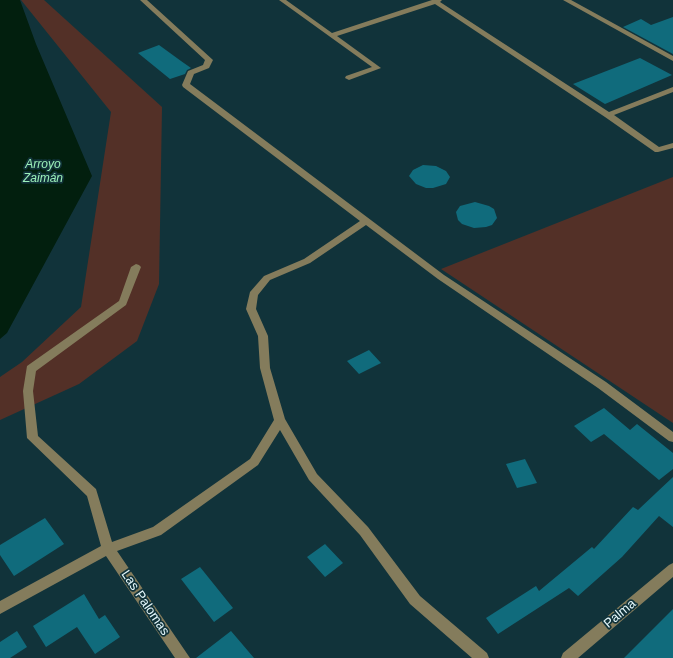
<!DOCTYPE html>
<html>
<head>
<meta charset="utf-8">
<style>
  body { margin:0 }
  canvas { display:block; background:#11333a }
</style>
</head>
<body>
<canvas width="673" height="658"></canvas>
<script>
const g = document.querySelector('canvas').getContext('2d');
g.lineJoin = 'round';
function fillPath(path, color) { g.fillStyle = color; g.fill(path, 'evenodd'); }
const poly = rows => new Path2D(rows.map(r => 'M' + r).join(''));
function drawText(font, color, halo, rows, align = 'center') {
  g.font = font + ' Arial,sans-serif'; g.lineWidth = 3.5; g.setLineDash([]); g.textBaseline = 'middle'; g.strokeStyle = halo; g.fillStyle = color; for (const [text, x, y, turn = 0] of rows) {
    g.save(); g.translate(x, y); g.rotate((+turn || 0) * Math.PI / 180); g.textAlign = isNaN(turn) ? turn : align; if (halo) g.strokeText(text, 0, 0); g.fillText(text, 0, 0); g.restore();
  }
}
fillPath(poly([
  [21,0,44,0,162,107,159,284,137,341,79,384,0,420,0,377,22,362,81,307,111,112],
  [673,177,673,423,441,269]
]), '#533027');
fillPath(poly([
  [0,0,20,0,36,44,92,176,7,333,0,339]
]), '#021f0e');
fillPath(poly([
  [673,17,673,54,623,27,641,19,651,25],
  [159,45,181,61,191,68,187,70,185,74,170,79,138,53],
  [640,58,672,75,605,104,573,84],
  [423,165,436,166,446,171,450,177,446,184,433,188,426,188,416,184,409,176,413,170],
  [475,202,489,206,494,209,497,218,492,225,486,227,474,228,462,224,458,220,456,212,460,206],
  [369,350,381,363,359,374,347,361],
  [604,408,630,430,637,424,673,453,673,469,659,480,604,434,591,442,574,426],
  [525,459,537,483,517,488,506,464],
  [673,477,673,527,659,516,622,557,578,596,569,588,498,634,486,618,536,586,539,591,592,547,594,549,633,507,638,510],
  [45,518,64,544,14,576,0,555,0,545],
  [325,544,343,563,325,577,307,557],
  [200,567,233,608,214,622,181,579],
  [84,594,99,619,105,615,120,637,95,654,77,627,46,647,33,626],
  [673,609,673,658,624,658],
  [17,631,27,647,10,658,0,658,0,642],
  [231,631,254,658,196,658]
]), '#106b7c');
fillPath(poly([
  [140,0,147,0,213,60,209,68,194,74,190,84,444,275,606,382,673,432,673,442,669,441,598,388,438,279,366,225,310,263,270,280,258,295,256,309,268,336,270,368,285,419,317,474,368,527,420,596,487,653,489,658,472,658,410,604,360,535,309,480,280,430,258,465,161,535,117,551,190,658,175,658,106,556,0,614,0,601,101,546,87,496,27,438,23,391,27,366,119,301,131,267,136,264,139,265,141,267,126,305,36,371,33,391,38,436,96,489,112,542,153,527,250,459,274,420,260,368,258,336,246,309,250,292,264,276,304,259,360,221,183,87,182,85,188,71,203,65,205,60,140,0],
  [279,0,286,0,332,33,432,0,442,0,440,2,609,112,673,87,673,92,614,115,659,147,673,143,673,148,658,152,655,152,605,117,435,4,337,36,381,68,349,80,345,78,346,76,372,67,279,0],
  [563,0,571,0,673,56,673,61,563,0],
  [673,563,673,577,578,658,561,658,563,653,669,565,673,563]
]), '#847c5c');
drawText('italic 12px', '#9cf0b9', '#11333a', [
  ["Arroyo",43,165],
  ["Zaimán",43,179]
]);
drawText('13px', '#e5f8fc', '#11333a', [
  ["Las Palomas",145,603,56],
  ["Palma",620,614,-40]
]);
</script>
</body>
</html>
